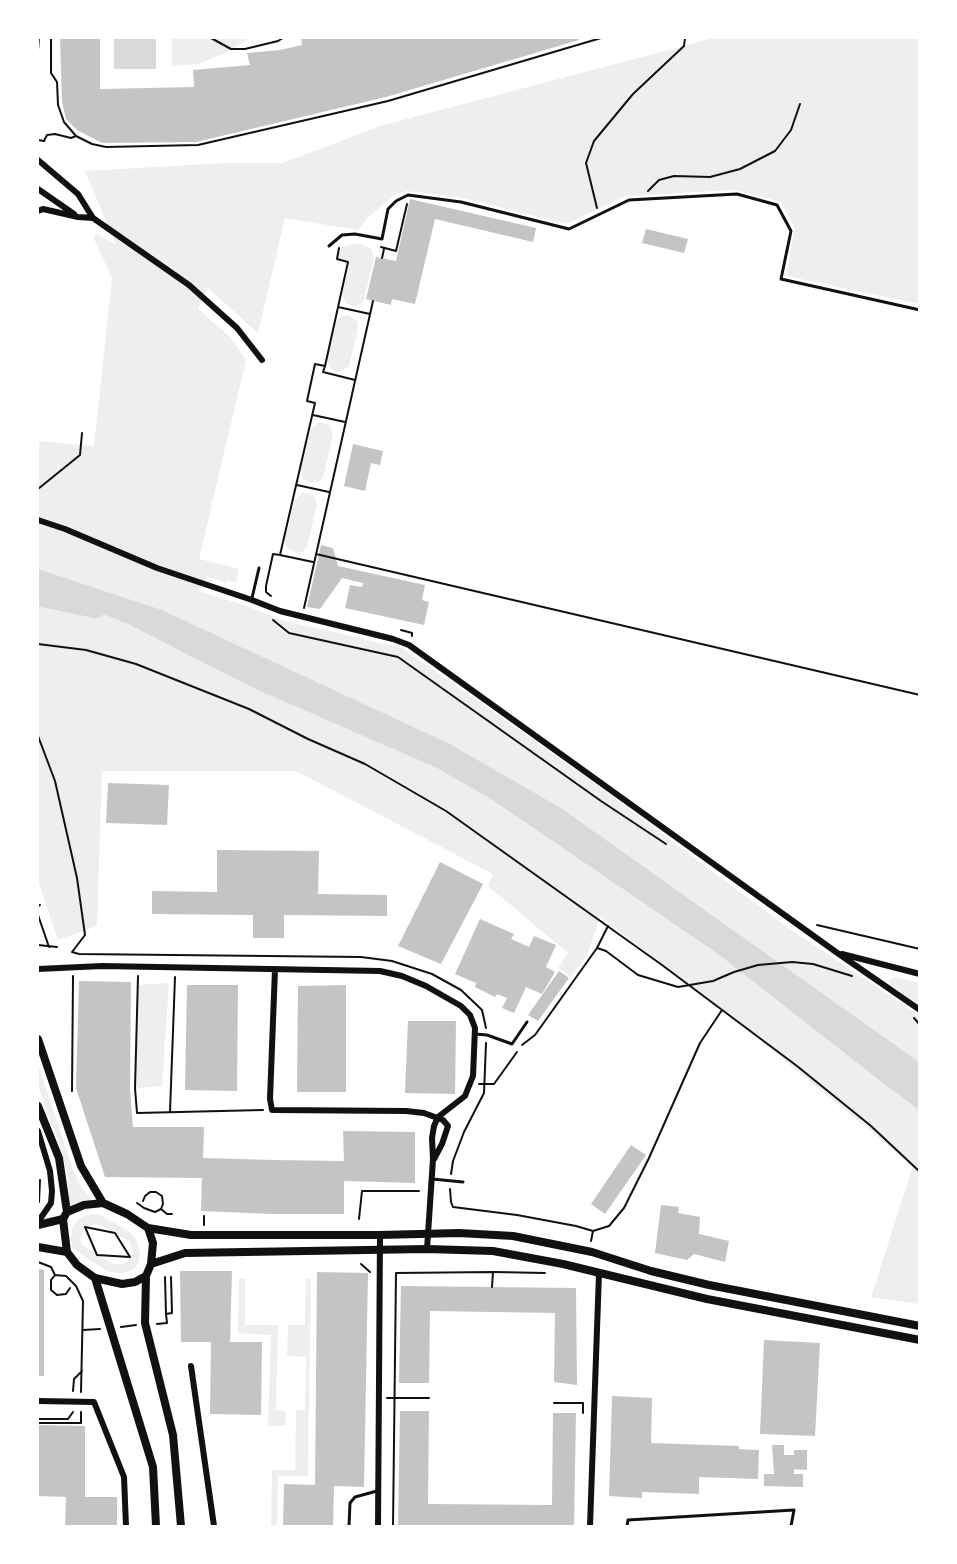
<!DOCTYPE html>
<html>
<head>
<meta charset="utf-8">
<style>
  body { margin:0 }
  #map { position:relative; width:957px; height:1564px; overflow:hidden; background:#fff; font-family:"Archivo Narrow",sans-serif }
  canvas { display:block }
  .frame { position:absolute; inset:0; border:39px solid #fff; pointer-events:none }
</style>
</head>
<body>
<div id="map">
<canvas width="957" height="1564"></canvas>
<div class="frame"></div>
</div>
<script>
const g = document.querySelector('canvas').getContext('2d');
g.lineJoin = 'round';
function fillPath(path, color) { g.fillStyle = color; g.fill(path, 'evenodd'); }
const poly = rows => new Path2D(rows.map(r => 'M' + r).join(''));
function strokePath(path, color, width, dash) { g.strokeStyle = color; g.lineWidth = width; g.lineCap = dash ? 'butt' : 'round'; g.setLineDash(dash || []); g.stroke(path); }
fillPath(poly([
  [172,38,250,38,225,53,198,64,172,66],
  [714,38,919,38,919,304,786,276,795,228,781,202,734,190,626,196,566,224,463,198,407,191,396,194,368,217,358,230,285,218,258,333,208,288,198,309,231,338,246,360,199,559,239,569,236,582,227,580,226,583,207,577,198,591,244,605,285,621,402,648,579,772,791,930,919,1015,919,1062,561,808,452,745,162,610,38,569,38,441,94,446,112,278,94,239,96,233,116,245,85,171,228,163,283,163,380,126],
  [358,243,371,248,374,258,364,300,359,305,353,306,346,303,342,295,349,261,338,258,342,247],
  [348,315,357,321,358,328,349,366,344,370,338,372,331,369,327,361,335,323,340,317],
  [319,422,330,425,333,435,323,477,318,482,312,483,308,482,302,477,301,468,311,429],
  [303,492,314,495,317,505,307,547,302,552,296,553,286,547,285,539,295,500],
  [38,589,128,624,253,688,437,768,494,801,718,954,879,1080,919,1110,919,1304,871,1297,913,1166,727,1013,600,917,587,955,571,977,558,968,568,953,488,886,493,874,296,771,102,771,97,926,58,940,38,881],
  [895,977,919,983,919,1005,890,984,889,980],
  [169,983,162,1086,135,1088,137,985],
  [38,1064,73,1170,82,1188,91,1200,69,1206,68,1176,61,1150,38,1086],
  [93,1214,102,1216,130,1232,136,1239,140,1254,138,1264,132,1270,124,1273,109,1272,82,1255,73,1248,71,1239,72,1229,77,1221,84,1216],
  [97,1224,129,1241,133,1254,128,1261,123,1264,113,1264,82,1245,80,1239,85,1227],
  [239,1278,245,1278,245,1325,278,1325,276,1410,286,1411,285,1426,268,1426,271,1335,238,1333],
  [306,1279,311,1279,308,1476,278,1476,277,1526,271,1526,272,1470,295,1470,296,1410,305,1410,306,1357,287,1356,288,1325,305,1325]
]), '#eee');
fillPath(poly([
  [114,38,156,38,156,69,114,69],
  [38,569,162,610,452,745,561,808,919,1062,919,1110,879,1080,718,954,494,801,437,768,253,688,128,624,38,589]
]), '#d9d9d9');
strokePath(poly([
  [38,594,95,606]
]), '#d9d9d9', 24);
fillPath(poly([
  [60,38,100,38,100,89,194,87,193,70,250,65,247,53,280,50,302,45,301,38,578,38,579,40,386,97,196,142,102,143,77,130,66,119,62,102],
  [410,199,536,228,533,242,435,219,415,304,392,299,391,305,366,299,376,257,396,261],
  [646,229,688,239,684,253,642,243],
  [353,444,383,451,380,465,371,463,365,491,344,486],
  [321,545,333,548,338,566,425,585,422,600,429,602,424,625,345,608,350,585,362,587,363,583,342,578,320,609,307,607],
  [108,783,169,785,167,825,106,823],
  [217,850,319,851,318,894,387,895,387,916,284,915,284,938,253,938,253,915,152,914,152,891,217,892],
  [440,862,483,884,441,964,398,946],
  [480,919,514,934,511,939,529,947,534,936,556,945,546,967,555,972,542,994,526,987,514,1013,502,1008,507,998,497,994,495,997,475,987,476,983,455,974],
  [559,971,569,978,538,1021,528,1015],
  [79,981,131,982,130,1089,133,1127,204,1127,203,1158,273,1160,344,1161,343,1131,415,1132,415,1183,344,1181,344,1214,272,1214,201,1211,202,1178,105,1177,76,1088],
  [187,985,238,985,237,1091,185,1090],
  [346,985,346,1092,297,1092,298,986],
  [408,1021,456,1021,455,1094,405,1093],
  [631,1145,646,1155,605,1214,591,1204],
  [661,1205,679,1207,678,1213,700,1217,699,1234,729,1241,725,1262,694,1254,687,1260,655,1253],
  [38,1269,44,1270,44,1376,38,1376],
  [180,1271,232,1271,230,1342,262,1342,261,1415,210,1414,211,1342,181,1342],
  [317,1272,368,1273,364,1487,334,1486,333,1526,283,1526,284,1484,315,1485],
  [401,1286,576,1288,577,1385,554,1382,555,1313,430,1311,429,1383,399,1383],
  [764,1340,820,1343,815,1436,760,1434],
  [612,1396,652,1398,651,1443,739,1446,739,1449,759,1450,758,1479,699,1477,699,1494,642,1492,642,1498,609,1496],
  [400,1411,429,1411,428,1504,552,1505,553,1413,576,1413,574,1526,398,1526],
  [38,1425,85,1426,85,1497,117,1497,117,1526,65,1526,66,1497,38,1496],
  [772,1445,784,1445,784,1455,794,1455,794,1450,807,1450,807,1470,794,1469,794,1474,803,1474,803,1487,764,1486,764,1474,774,1474]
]), '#c4c4c4');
strokePath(poly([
  [51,38,51,73,57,82,58,105,64,122,76,136,92,144,106,147,198,145,388,101,601,38],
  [211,38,231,49,245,49,278,41,283,38],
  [38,50,39,38],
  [38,140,44,141,47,135,55,134,71,138,76,136],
  [648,191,659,180,674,176,710,177,740,169,775,151,791,130,800,104],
  [597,208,586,163,594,141,633,94,684,46,685,38],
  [381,247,396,251,407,204],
  [382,258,384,249],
  [338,307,370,314],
  [325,366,323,372,355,380],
  [313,415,345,422],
  [297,485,329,492],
  [38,489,80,455,82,433],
  [316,554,920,695],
  [280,555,313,562],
  [271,596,266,592,266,586,273,554,280,555,315,403,307,401,315,364,325,366,348,262,337,259,339,248],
  [304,608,373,301],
  [273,620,289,633,398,657,601,801,666,844],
  [401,630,412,633,412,636],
  [38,644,86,650,136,664,249,709,308,739,365,764,446,811,662,965,797,1066,871,1126,920,1172],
  [38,736,55,781,77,878,85,935,72,952,79,954,361,957,392,961,432,974,461,990,482,1010,486,1028],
  [38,898,38,897],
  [38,906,40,905],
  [38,915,49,947],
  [817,925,920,949],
  [608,926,597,948,606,951,638,975,678,987,713,981,734,972,758,965,792,962,813,964,852,976],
  [38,945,57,947],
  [138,976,135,1088,137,1113,263,1110],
  [914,1018,920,1025],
  [522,1045,535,1035,597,948],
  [479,1084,494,1084,517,1052],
  [72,1091,73,976],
  [170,1112,175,977],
  [451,1174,453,1161,464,1132,484,1093,486,1043],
  [450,1189,451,1202,453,1207,517,1215,576,1226,593,1231,591,1241],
  [39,1202,40,1180],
  [137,1203,144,1208,155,1212,161,1209,163,1204,162,1196,156,1192,150,1192,145,1196,143,1201],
  [161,1209,167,1214,172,1214],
  [359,1219,362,1191,419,1191],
  [204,1225,204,1216],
  [85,1227,115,1233,130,1257,97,1255,85,1227],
  [593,1231,609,1226,624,1208,649,1158,700,1043,722,1010],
  [38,1262,51,1267,55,1275],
  [361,1264,370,1272],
  [494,1272,545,1273],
  [165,1277,166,1314,172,1313,171,1277],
  [70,1288,66,1294,57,1295,51,1290,51,1280,55,1275,66,1276,76,1286,83,1301,81,1392],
  [157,1324,167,1323,166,1314],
  [121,1327,136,1325],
  [83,1330,100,1329],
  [73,1391,74,1379,82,1371],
  [387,1398,429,1398],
  [554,1403,583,1403],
  [583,1413,583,1403],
  [38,1419,68,1419,73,1412],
  [38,1423,81,1423,81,1412],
  [393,1526,396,1273,493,1272,492,1287]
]), '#111', 2);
strokePath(poly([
  [329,246,342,235,355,234,382,239,388,209,396,201,408,195,461,202,569,229,629,200,737,194,777,205,791,231,781,279,920,310],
  [252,598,259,568],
  [475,1034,487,1035,512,1044,527,1022],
  [432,1179,463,1182],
  [349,1526,350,1503,355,1497,377,1491],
  [627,1526,628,1520,794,1510,791,1526]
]), '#111', 3);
strokePath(poly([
  [38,160,78,194,93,218,189,285,237,328,262,360],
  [38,189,74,214],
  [38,211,43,209,78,217,93,218],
  [38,520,65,529,157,568,252,600,280,611,393,639,409,645,836,952,920,1010],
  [842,954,920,974],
  [38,969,102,966,380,971,402,976,426,986,461,1006,470,1015,475,1028,473,1076,465,1096,438,1117,434,1126,432,1138,433,1159,427,1249],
  [275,969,270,1099,272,1110,406,1111,424,1113,443,1120,448,1126,442,1144,434,1159],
  [38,1131,50,1171,52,1191,51,1203,38,1222],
  [191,1366,214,1526],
  [38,1401,94,1402,124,1477,126,1526],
  [378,1526,380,1235],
  [590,1526,599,1273]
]), '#111', 6);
strokePath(poly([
  [38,1039,81,1166,103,1203],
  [38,1106,59,1158,67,1212],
  [103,1203,127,1214,148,1228,153,1243,151,1264,146,1276,135,1282,122,1284,95,1278,77,1265,67,1252,63,1219,67,1212,84,1205,103,1203],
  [38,1225,63,1219],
  [148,1228,191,1235,380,1235,459,1233,513,1236,592,1252,651,1271,709,1285,920,1326],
  [38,1247,67,1252],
  [151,1264,185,1253,427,1249,493,1251,563,1264,707,1299,920,1340],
  [146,1276,145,1323,173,1435,181,1526],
  [95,1278,153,1467,156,1526]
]), '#111', 8);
</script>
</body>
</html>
